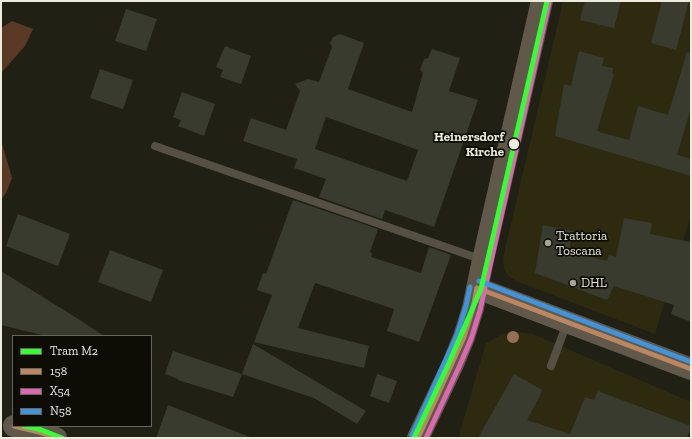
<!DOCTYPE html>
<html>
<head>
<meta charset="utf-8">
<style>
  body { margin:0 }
  #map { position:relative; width:692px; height:439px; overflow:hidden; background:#202014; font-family:"Zilla Slab",serif }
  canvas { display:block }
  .frame { position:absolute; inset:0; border:2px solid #ecebde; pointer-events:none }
  .legend { position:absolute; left:12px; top:335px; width:140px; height:92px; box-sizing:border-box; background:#0e0d05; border:1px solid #67665c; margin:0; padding:5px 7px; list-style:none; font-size:12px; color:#ecebde }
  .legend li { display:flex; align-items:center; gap:8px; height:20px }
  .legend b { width:20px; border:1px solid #67665c }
</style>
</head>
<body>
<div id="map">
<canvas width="692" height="439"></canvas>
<div class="frame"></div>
<ul class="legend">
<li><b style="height:5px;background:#3f3"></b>Tram M2</li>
<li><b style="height:5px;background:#bb8660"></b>158</li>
<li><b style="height:5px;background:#dc68b3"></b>X54</li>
<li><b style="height:5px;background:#4094de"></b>N58</li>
</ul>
</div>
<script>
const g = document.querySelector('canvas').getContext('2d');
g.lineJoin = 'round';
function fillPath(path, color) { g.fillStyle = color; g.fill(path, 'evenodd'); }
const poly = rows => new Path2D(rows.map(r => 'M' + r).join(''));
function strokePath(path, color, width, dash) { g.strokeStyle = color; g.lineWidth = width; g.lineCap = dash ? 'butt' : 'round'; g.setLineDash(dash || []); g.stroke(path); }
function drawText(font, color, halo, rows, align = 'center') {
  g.font = font + ' "Zilla Slab",serif'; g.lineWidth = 3.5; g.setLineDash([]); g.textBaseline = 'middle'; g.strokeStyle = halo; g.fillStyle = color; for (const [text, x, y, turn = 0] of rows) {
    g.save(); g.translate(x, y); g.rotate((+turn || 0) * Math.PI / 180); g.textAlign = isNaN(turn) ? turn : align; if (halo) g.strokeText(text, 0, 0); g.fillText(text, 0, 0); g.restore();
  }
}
fillPath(poly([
  [563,1,691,1,691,215,655,334,516,281,508,276,504,269,503,258],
  [516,332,533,334,691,402,691,428,687,438,458,438,486,343,502,334]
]), '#2d2a10');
fillPath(poly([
  [12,21,33,29,25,46,1,73,1,28],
  [1,140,12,178,6,193,1,200]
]), '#5a3a25');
fillPath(poly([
  [585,1,621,1,614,28,580,20],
  [662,1,689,1,676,50,651,43],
  [126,9,157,19,146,51,115,41],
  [340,34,364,43,348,89,412,112,423,73,420,70,424,59,428,58,432,49,460,58,449,91,478,100,434,227,385,210,382,219,319,197,326,179,294,168,297,159,243,141,251,118,286,130,300,91,295,84,308,79,319,82,332,47,330,43,333,37],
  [326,117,418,150,407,181,315,149],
  [225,46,251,56,241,84,220,77,223,70,216,67],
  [579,51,604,58,602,66,613,68,612,74,614,74,597,131,599,131,599,132,629,140,638,106,668,115,687,52,691,53,691,108,677,155,691,159,691,176,555,136,564,84,571,86],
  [100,69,133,80,123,109,90,98],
  [182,92,215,104,204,136,178,126,181,120,173,117],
  [293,200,378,229,370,252,372,253,371,257,390,263,421,273,429,247,451,255,419,342,387,331,394,309,315,283,298,328,369,346,364,368,254,342,272,295,257,290,263,273,266,274],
  [18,214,70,234,58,266,6,246],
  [624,218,652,223,650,234,691,242,691,322,671,314,674,305,614,286,607,300,535,273,543,225,573,231,569,251,607,261,609,255,616,257],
  [110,250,163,270,151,302,98,282],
  [1,271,80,320,104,336,46,336,1,325],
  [253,344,366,411,357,424,314,398,242,374],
  [173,351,242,374,233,397,178,380,178,379,165,374],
  [377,374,397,381,389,403,370,396],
  [514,374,542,390,541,392,542,392,527,420,570,434,585,397,594,400,598,391,691,426,691,428,687,438,478,438],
  [168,405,250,437,250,438,156,438]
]), '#383b2e');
strokePath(poly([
  [155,146,483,260],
  [551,366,567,323]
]), '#564f43', 8);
strokePath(poly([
  [477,288,691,369],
  [14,426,39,432,56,438],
  [418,438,453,364,464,337,473,308,483,260,542,1]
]), '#60584a', 22);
strokePath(poly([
  [477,288,691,369],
  [14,426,39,432,56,438],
  [418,438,464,337,473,308,477,288]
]), '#bb8660', 5);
strokePath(poly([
  [426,438,459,367,471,339,480,310,549,3]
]), '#dc68b3', 5);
strokePath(poly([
  [479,281,691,362],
  [412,435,457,335,466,306,470,287]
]), '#4094de', 5);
strokePath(poly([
  [24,426,39,429,62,438],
  [414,438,449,363,481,289,547,1]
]), '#3f3', 5);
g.fillStyle = '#956f53';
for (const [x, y] of [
  [513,337]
]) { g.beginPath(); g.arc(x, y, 6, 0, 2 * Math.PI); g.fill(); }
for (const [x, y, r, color] of [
  [514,144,6,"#ecebde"],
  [548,243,4,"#a5a497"],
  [573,283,4,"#a5a497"]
]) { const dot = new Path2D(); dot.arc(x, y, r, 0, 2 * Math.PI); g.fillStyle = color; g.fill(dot); strokePath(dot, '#0e0d05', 1.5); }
drawText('bold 13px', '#ecebde', '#0e0d05', [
  ["Heinersdorf",504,137],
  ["Kirche",504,152]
], 'right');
drawText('13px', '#ecebde', '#0e0d05', [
  ["Trattoria",556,236],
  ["Toscana",556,251],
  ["DHL",581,283]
], 'left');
</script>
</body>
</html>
